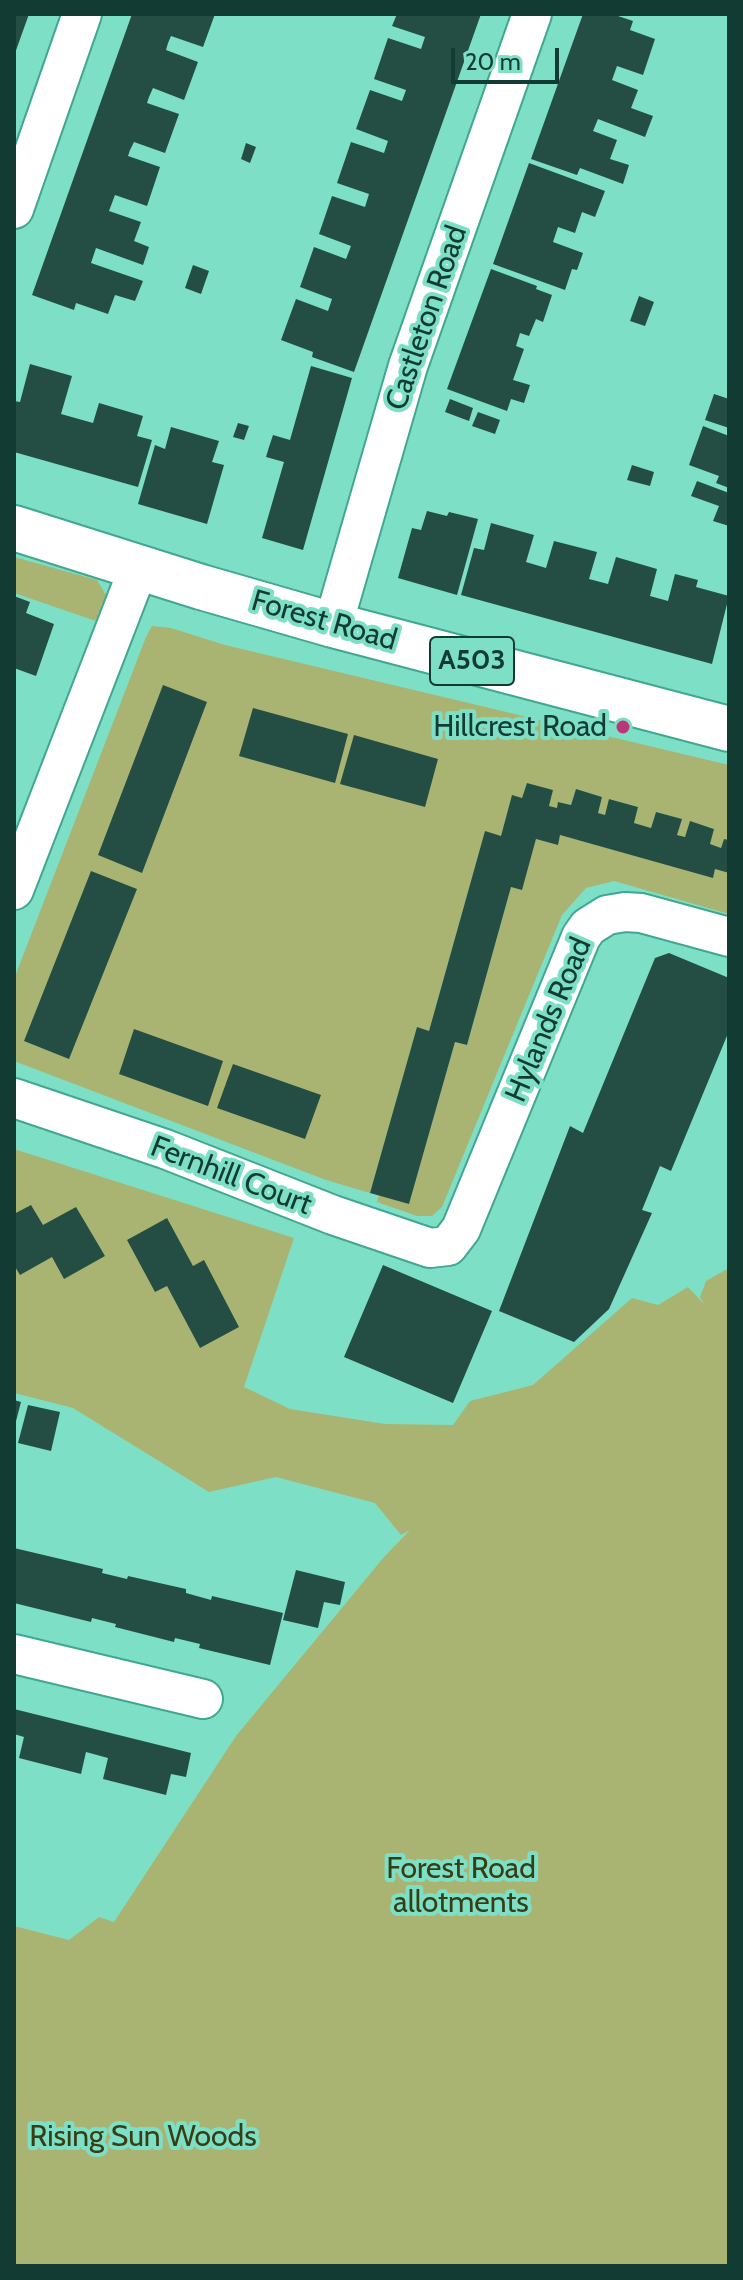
<!DOCTYPE html>
<html>
<head>
<meta charset="utf-8">
<style>
  body { margin:0 }
  #map { position:relative; width:743px; height:2280px; overflow:hidden; background:#7ddfc6; font-family:Cabin,sans-serif }
  canvas { display:block }
  .frame { position:absolute; inset:0; border:16px solid #123c33; pointer-events:none }
  .scale { position:absolute; left:451px; top:48px; width:108px; height:36px; box-sizing:border-box; border:4px solid #123c33; border-top:0; padding-left:10px; font-size:24px; line-height:28px; white-space:nowrap; color:#123c33; -webkit-text-stroke:6px #7ddfc6; paint-order:stroke }
</style>
</head>
<body>
<div id="map">
<canvas width="743" height="2280"></canvas>
<div class="frame"></div>
<div class="scale">20 m</div>
</div>
<script>
const g = document.querySelector('canvas').getContext('2d');
g.lineJoin = 'round';
function fillPath(path, color) { g.fillStyle = color; g.fill(path, 'evenodd'); }
const poly = rows => new Path2D(rows.map(r => 'M' + r).join(''));
function strokePath(path, color, width, dash) { g.strokeStyle = color; g.lineWidth = width; g.lineCap = dash ? 'butt' : 'round'; g.setLineDash(dash || []); g.stroke(path); }
function drawText(font, color, halo, rows, align = 'center') {
  g.font = font + ' Cabin,sans-serif'; g.lineWidth = 8; g.setLineDash([]); g.textBaseline = 'middle'; g.strokeStyle = halo; g.fillStyle = color; for (const [text, x, y, turn = 0] of rows) {
    g.save(); g.translate(x, y); g.rotate((+turn || 0) * Math.PI / 180); g.textAlign = isNaN(turn) ? turn : align; if (halo) g.strokeText(text, 0, 0); g.fillText(text, 0, 0); g.restore();
  }
}
fillPath(poly([
  [14,557,97,580,106,595,96,621,14,593],
  [152,626,171,628,225,645,729,765,729,840,724,839,721,848,710,844,713,828,690,822,685,837,677,835,681,819,656,812,651,828,634,823,638,807,610,799,605,815,598,813,602,797,576,789,571,805,559,802,557,808,549,806,553,790,527,783,522,798,512,796,501,836,485,832,429,1031,417,1028,370,1193,326,1180,14,1061,14,979,146,637],
  [560,835,713,877,715,869,729,873,729,914,614,881,586,888,562,915,442,1207,432,1216,417,1216,377,1202,379,1195,409,1203,455,1042,467,1045,511,887,522,889,536,839,557,844],
  [14,1149,294,1238,244,1387,290,1409,385,1424,453,1425,470,1401,533,1385,632,1298,658,1305,688,1287,704,1304,700,1297,706,1281,729,1268,729,2266,14,2266,14,1926,69,1940,99,1917,114,1922,236,1736,384,1557,410,1530,401,1535,375,1503,276,1477,209,1492,73,1408,14,1393]
]), '#aab472');
fillPath(poly([
  [14,14,29,14,14,56],
  [132,14,215,14,203,47,171,36,168,43,166,50,198,62,184,100,153,88,149,97,147,103,179,114,165,153,134,142,130,150,128,156,160,167,147,206,115,195,109,211,141,222,134,241,149,247,143,265,96,248,91,263,143,281,135,301,115,295,108,314,76,303,74,310,32,295],
  [397,14,481,14,354,372,312,357,313,352,281,340,296,299,328,311,332,299,300,287,314,247,346,259,351,246,319,234,332,196,365,207,369,194,337,183,351,142,384,153,388,141,356,129,370,90,402,101,406,90,374,79,388,38,421,49,425,37,392,26],
  [583,14,612,14,633,21,630,30,655,39,643,75,617,66,612,80,638,90,631,108,653,116,645,137,598,119,593,131,617,140,610,159,629,165,623,184,580,168,577,175,531,159],
  [246,143,256,147,250,163,241,159],
  [529,163,605,191,595,217,582,212,575,233,558,227,553,242,583,253,577,270,572,269,565,290,493,264],
  [193,265,209,271,201,294,185,288],
  [491,269,537,286,536,289,552,295,543,322,536,319,529,336,520,333,516,346,524,349,513,380,530,385,524,403,511,399,507,411,447,389],
  [639,296,654,302,645,326,630,321],
  [30,364,72,376,61,414,93,423,99,403,143,416,137,436,152,440,138,487,14,452,14,401,20,402],
  [311,366,352,378,303,550,262,538,284,462,266,457,269,447,273,435,290,440],
  [714,394,729,399,729,428,705,420],
  [450,399,473,408,469,421,445,412],
  [478,412,500,420,495,434,472,426],
  [238,423,249,426,244,440,233,437],
  [703,426,729,436,729,488,716,483,719,476,689,465],
  [171,427,219,441,212,462,224,465,207,524,138,504,155,445,165,449],
  [632,465,654,472,650,486,627,480],
  [697,481,729,493,729,526,713,521,719,506,691,496],
  [427,511,447,516,449,512,478,519,457,595,398,578,412,528,421,530],
  [491,523,534,535,526,562,546,568,554,541,597,552,589,579,608,584,616,557,657,569,650,596,668,601,675,574,698,580,696,587,729,596,712,664,461,595,474,548,484,550],
  [14,596,30,602,26,613,54,624,36,676,14,668],
  [163,685,207,702,142,873,98,855],
  [253,708,348,734,335,783,239,756],
  [354,735,438,759,425,807,340,784],
  [527,783,553,790,549,806,557,808,558,802,571,805,576,789,602,797,598,813,605,815,609,799,638,807,634,823,651,828,656,812,682,819,677,835,685,837,690,821,714,829,710,844,721,848,724,839,729,840,729,873,715,869,713,878,560,835,558,845,536,839,522,890,511,887,467,1045,455,1042,409,1204,370,1193,417,1027,429,1031,485,831,501,836,512,795,522,798],
  [91,871,137,889,69,1059,24,1041],
  [669,953,729,978,729,1031,671,1171,660,1166,642,1210,652,1213,609,1309,574,1342,499,1311,570,1126,583,1133,655,958],
  [134,1029,223,1061,208,1106,119,1074],
  [233,1064,321,1095,305,1139,217,1108],
  [31,1205,43,1225,76,1207,105,1256,64,1279,52,1257,20,1275,14,1265,14,1214],
  [167,1218,193,1266,204,1260,239,1327,200,1348,167,1286,155,1292,127,1240],
  [383,1265,492,1311,453,1403,344,1357],
  [14,1400,21,1402,15,1425,14,1425],
  [28,1405,60,1412,51,1451,18,1443],
  [14,1548,103,1569,102,1573,127,1579,128,1576,186,1589,186,1593,211,1600,212,1596,283,1613,270,1665,199,1648,200,1644,175,1638,174,1642,115,1627,116,1624,92,1618,91,1622,14,1603],
  [296,1570,345,1582,340,1605,324,1602,318,1628,283,1620],
  [14,1709,191,1753,186,1777,171,1774,166,1795,103,1779,108,1758,86,1752,81,1774,19,1758,24,1737,14,1734]
]), '#244e44');
const minor = poly([
  [14,209,82,14],
  [333,625,408,366,532,14],
  [14,890,139,567],
  [14,1098,165,1149,333,1215,430,1248,448,1246,461,1229,581,937,588,927,607,915,625,912,641,913,729,937],
  [14,1654,203,1699]
]);
const primary = poly([
  [14,528,201,587,333,625,729,729]
]);
strokePath(minor, '#42a790', 42);
strokePath(primary, '#42a790', 48);
strokePath(minor, '#fff', 38);
strokePath(primary, '#fff', 44);
for (const [x, y, r, color] of [
  [623,727,8,"#bc3576"]
]) { const dot = new Path2D(); dot.arc(x, y, r, 0, 2 * Math.PI); g.fillStyle = color; g.fill(dot); strokePath(dot, '#7ddfc6', 3); }
for (const [x, y, w] of [
  [472,661,84]
]) { const box = new Path2D(); box.roundRect(x - w / 2, y - 24, w, 48, 6); g.fillStyle = '#7ddfc6'; g.fill(box); strokePath(box, '#123c33', 2); }
drawText('bold 28px', '#123c33', null, [
  ["A503",472,661]
]);
drawText('30px', '#123c33', '#7ddfc6', [
  ["Castleton Road",427,318,-71],
  ["Forest Road",324,621,16],
  ["Hylands Road",549,1020,-67],
  ["Fernhill Court",231,1176,21]
]);
drawText('30px', '#123c33', '#7ddfc6', [
  ["Hillcrest Road",607,727]
], 'right');
drawText('30px', '#383d13', '#7ddfc6', [
  ["Forest Road",461,1869],
  ["allotments",461,1903],
  ["Rising Sun Woods",143,2137]
]);
</script>
</body>
</html>
